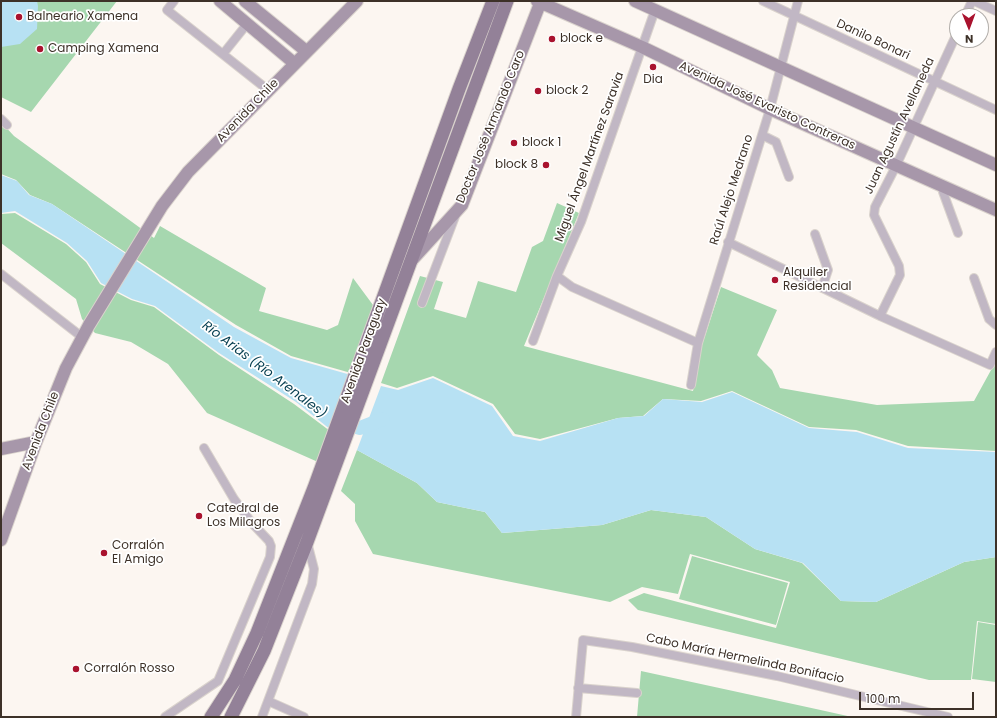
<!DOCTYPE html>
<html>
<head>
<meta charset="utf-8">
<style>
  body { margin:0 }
  #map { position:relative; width:997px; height:718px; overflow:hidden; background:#fcf6f1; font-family:Poppins,sans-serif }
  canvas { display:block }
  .frame { position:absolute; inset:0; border:2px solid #3d3128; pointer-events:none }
  .north { position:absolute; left:949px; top:8px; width:40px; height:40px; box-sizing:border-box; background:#fff; border:1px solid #b1ada9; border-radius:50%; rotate:179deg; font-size:11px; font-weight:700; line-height:16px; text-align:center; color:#3d3128 }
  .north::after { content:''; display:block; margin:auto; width:14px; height:18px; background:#a9122e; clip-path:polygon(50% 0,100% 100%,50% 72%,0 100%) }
  .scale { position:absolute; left:859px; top:692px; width:115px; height:18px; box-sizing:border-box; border:2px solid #3d3128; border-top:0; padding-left:5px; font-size:12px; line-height:14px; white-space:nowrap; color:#3d3128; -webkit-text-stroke:3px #fff; paint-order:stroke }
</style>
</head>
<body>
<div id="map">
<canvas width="997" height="718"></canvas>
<div class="frame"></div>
<div class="north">N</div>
<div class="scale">100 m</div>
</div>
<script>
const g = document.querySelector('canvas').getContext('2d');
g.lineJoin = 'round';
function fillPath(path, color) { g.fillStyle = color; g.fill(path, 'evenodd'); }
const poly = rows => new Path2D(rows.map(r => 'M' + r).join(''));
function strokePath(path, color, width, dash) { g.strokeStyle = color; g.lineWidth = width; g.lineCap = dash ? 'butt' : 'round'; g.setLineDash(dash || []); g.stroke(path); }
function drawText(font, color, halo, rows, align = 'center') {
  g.font = font + ' Poppins,sans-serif'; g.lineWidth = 3.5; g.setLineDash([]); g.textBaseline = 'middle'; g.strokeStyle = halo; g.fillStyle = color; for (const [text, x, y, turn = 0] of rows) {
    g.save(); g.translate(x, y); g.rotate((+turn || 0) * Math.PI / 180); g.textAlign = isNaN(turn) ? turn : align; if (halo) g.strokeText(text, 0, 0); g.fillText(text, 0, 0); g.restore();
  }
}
fillPath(poly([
  [1,1,117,1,31,112,1,97],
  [1,122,14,136,154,238,160,226,266,288,259,311,327,330,338,325,353,278,373,305,351,373,291,356,236,325,52,204,30,195,16,180,1,174],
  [557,203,579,213,524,346,693,391,702,345,721,287,777,310,757,355,772,370,780,388,877,405,974,401,996,361,996,451,908,446,856,430,809,427,732,391,701,401,663,399,643,416,618,418,540,439,515,434,493,404,433,376,397,388,381,383,420,276,443,282,434,309,466,318,478,281,516,292,532,247,543,241],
  [15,213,66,244,86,262,100,284,131,300,154,307,219,355,294,404,330,431,318,462,207,413,168,364,131,342,95,333,82,319,76,299,1,243,1,214],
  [357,450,417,483,437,502,485,512,502,533,602,525,651,510,706,517,755,549,802,563,841,601,876,602,964,562,996,557,996,624,977,621,971,680,929,680,638,610,628,600,644,593,776,628,790,582,690,554,678,594,642,587,610,602,373,554,355,521,355,504,341,491],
  [692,556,788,583,776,625,679,599],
  [978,622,996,625,996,682,972,679],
  [641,671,816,709,852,717,637,717]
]), '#a6d7af');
fillPath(poly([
  [1,1,37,1,38,6,37,29,20,44,1,47],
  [1,175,17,181,29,195,52,204,234,327,291,358,351,375,331,430,296,402,219,353,155,306,132,299,101,283,87,261,67,243,15,211,1,213],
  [433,378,492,406,513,436,540,441,618,418,644,416,663,399,702,402,732,392,809,428,857,432,908,448,996,452,996,557,964,562,876,602,841,601,803,563,755,549,706,517,651,510,602,525,502,533,485,512,437,502,417,483,357,450,381,386,398,390]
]), '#b7e1f3');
strokePath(poly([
  [339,422,360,428,383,419]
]), '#b7e1f3', 14);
const street = poly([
  [174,1,167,10,268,90],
  [763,1,996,110],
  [974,1,996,11],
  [965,16,972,1],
  [223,54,247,24],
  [1,119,7,125],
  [762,135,776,142,789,177],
  [945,188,943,192,958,233],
  [815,234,828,270,822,288],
  [728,242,880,316,990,365,996,352],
  [1,274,82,337],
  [557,276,572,287,698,343],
  [974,278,989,319,996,325],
  [422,303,456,214],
  [880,316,900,275,899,266,874,215,875,207,896,166,957,33],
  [533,341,557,276,581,222,655,10],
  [691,385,698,343,770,109,798,1],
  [578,688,637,693],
  [268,701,304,717],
  [165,717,218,681,270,557,271,546,269,541,251,522,234,499,204,448],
  [262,717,312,584,314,569,307,542],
  [576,717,583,640,632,647,777,676,948,717]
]);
const secondary = poly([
  [220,1,294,63],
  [245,1,306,51],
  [537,1,642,47,770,109,996,210],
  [635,1,996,165],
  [412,260,462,205,541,1],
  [1,449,36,442],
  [1,540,36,442,66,368,89,325,162,206,188,172,357,1]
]);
const primary = poly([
  [211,717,235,680,257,633,314,488,459,89,493,1],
  [231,717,264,651,307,542,507,1]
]);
strokePath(street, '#dad3cd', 10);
strokePath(secondary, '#dad3cd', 14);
strokePath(primary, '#dad3cd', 15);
strokePath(street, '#c1b7c4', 8);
strokePath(secondary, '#a797aa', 12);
strokePath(primary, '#938198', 13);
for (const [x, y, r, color] of [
  [19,17,4,"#a9122e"],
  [552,39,4,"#a9122e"],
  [40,49,4,"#a9122e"],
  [653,67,4,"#a9122e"],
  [538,91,4,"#a9122e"],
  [514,143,4,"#a9122e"],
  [546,165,4,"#a9122e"],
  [775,280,4,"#a9122e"],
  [199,516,4,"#a9122e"],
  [104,553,4,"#a9122e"],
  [76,669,4,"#a9122e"]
]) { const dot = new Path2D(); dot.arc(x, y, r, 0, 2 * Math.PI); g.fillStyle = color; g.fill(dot); strokePath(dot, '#fff', 1.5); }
drawText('12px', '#3d3128', '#fff', [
  ["Balneario Xamena",27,17],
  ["block e",560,39],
  ["Camping Xamena",48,49],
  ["Dia",653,80,"center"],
  ["block 2",546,91],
  ["block 1",522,143],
  ["block 8",538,165,"right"],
  ["Alquiler",783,273],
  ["Residencial",783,287],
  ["Catedral de",207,509],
  ["Los Milagros",207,523],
  ["Corralón",112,546],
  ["El Amigo",112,560],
  ["Corralón Rosso",84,669]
], 'left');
drawText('12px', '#3d3128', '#fff', [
  ["Danilo Bonari",873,40,25],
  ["Avenida José Evaristo Contreras",767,106,25],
  ["Avenida Chile",248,111,-46],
  ["Juan Agustín Avellaneda",900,126,-65],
  ["Doctor José Armando Caro",491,127,-68],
  ["Miguel Ángel Martínez Saravia",590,157,-70],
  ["Raúl Alejo Medrano",732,190,-72],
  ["Avenida Paraguay",364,351,-70],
  ["Avenida Chile",41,431,-69],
  ["Cabo María Hermelinda Bonifacio",745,659,12]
]);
drawText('italic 13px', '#053e50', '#fff', [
  ["Río Arias (Río Arenales)",264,370,37]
]);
</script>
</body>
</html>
